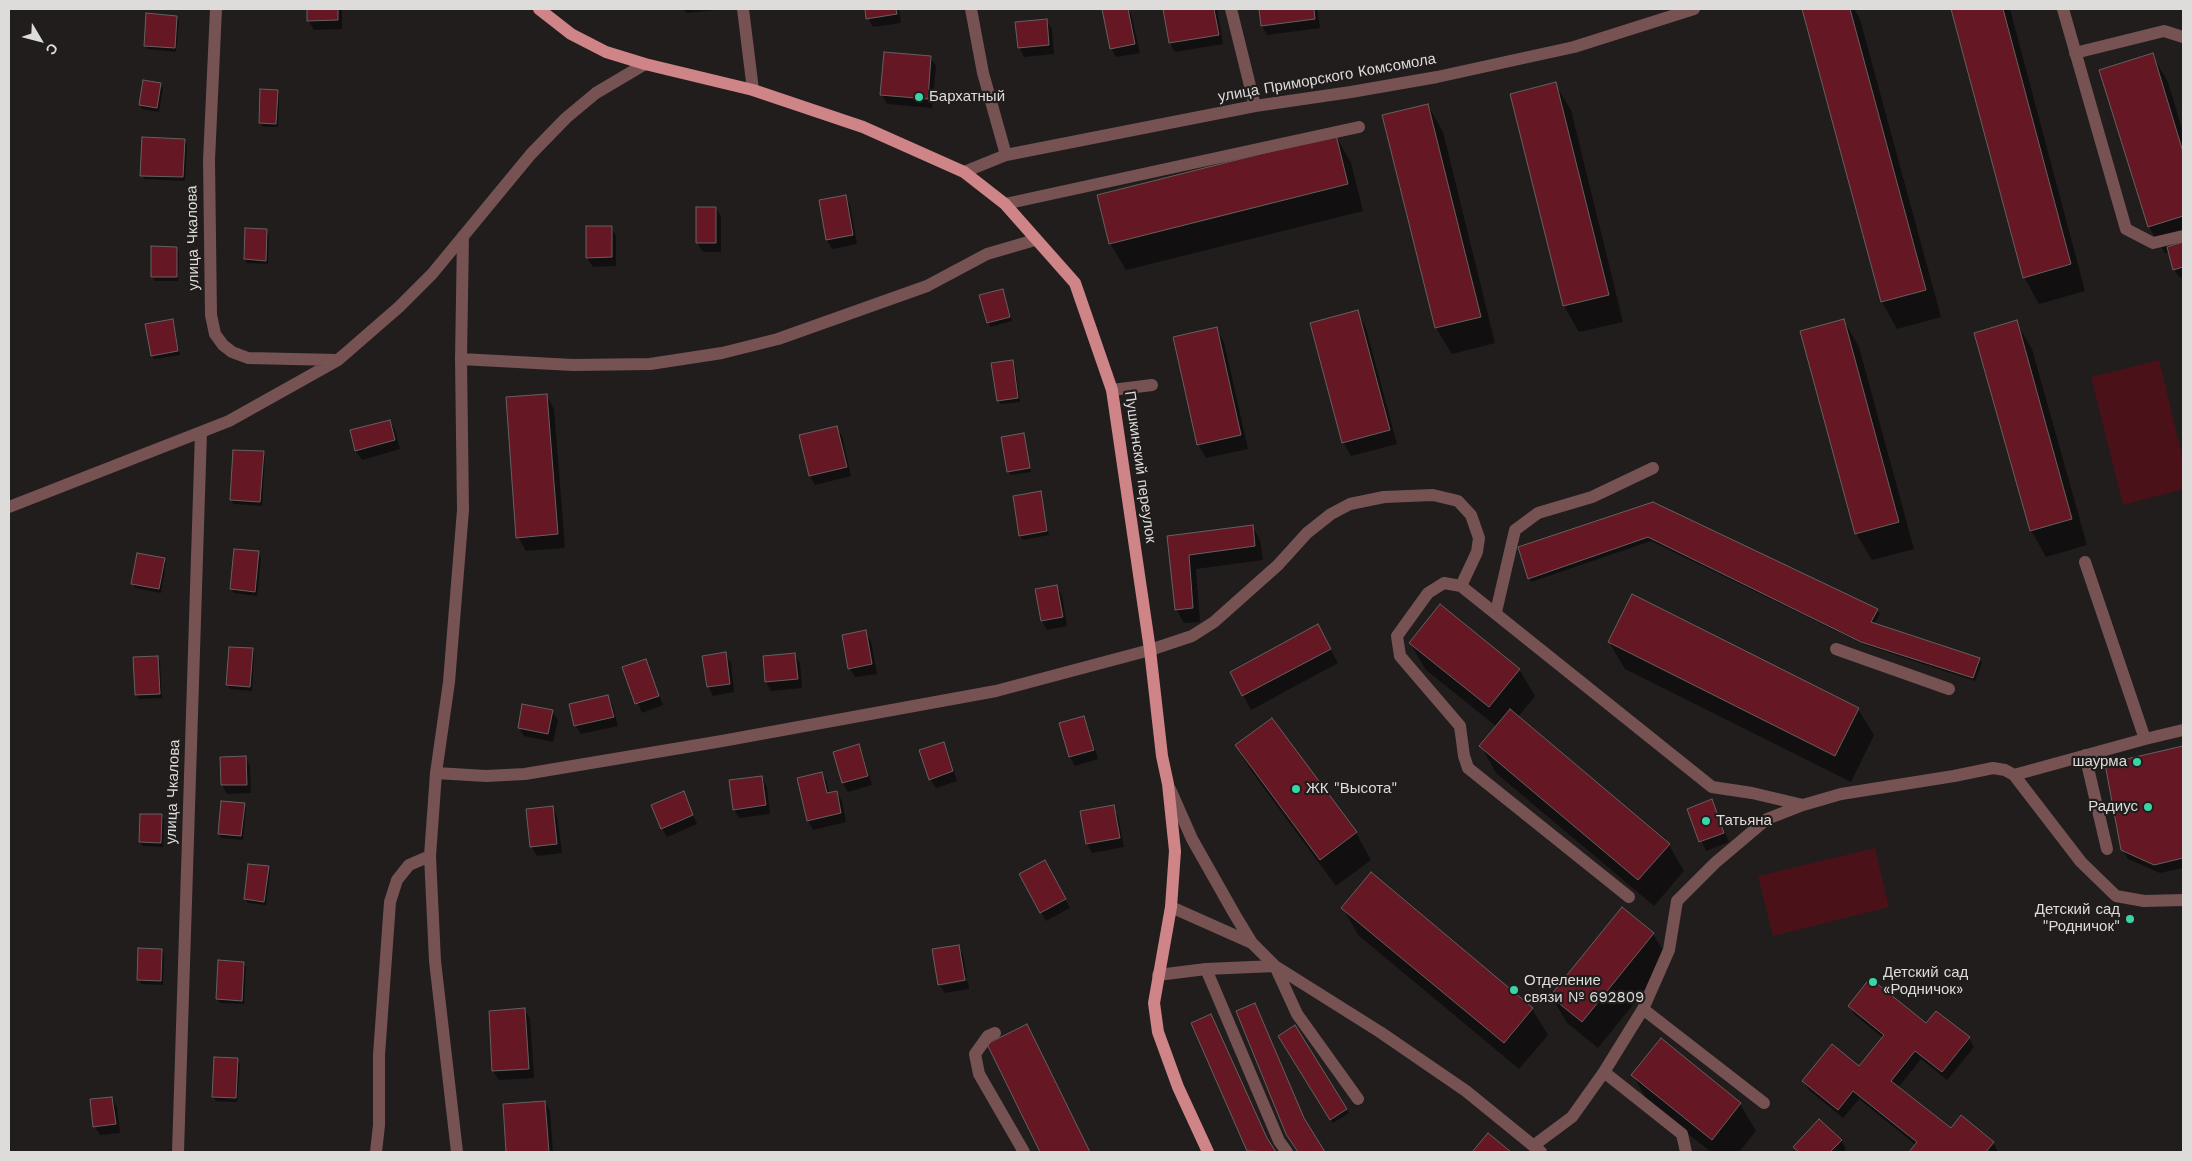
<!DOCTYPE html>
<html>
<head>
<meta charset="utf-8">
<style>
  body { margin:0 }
  #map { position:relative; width:2192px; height:1161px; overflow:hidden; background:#211d1d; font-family:"Work Sans",sans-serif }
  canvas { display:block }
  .frame { position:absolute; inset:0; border:10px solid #dedbdb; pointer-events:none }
  .north { position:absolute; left:15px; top:15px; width:50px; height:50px; -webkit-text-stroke:4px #211d1d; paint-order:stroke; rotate:127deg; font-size:14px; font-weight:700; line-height:20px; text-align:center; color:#dedbdb }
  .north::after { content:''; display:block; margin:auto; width:18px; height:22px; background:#dedbdb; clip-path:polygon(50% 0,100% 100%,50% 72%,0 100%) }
</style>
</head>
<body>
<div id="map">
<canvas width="2192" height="1161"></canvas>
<div class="frame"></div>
<div class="north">С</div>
</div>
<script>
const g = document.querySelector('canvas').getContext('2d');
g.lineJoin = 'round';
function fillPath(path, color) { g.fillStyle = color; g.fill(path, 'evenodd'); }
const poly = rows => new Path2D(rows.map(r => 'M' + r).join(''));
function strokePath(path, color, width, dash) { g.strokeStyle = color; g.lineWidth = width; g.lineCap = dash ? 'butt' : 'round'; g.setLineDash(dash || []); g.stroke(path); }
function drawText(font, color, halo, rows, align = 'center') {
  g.font = font + ' "Work Sans",sans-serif'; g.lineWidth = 4.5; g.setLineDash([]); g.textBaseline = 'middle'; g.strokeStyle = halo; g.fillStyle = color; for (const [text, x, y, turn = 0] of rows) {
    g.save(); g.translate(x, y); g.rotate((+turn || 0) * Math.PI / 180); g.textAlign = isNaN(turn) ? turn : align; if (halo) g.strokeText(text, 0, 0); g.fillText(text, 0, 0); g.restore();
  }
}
fillPath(poly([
  [2159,360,2183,460,2183,489,2123,505,2091,377],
  [1875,848,1889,907,1773,936,1758,876]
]), '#4b1119');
fillPath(poly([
  [308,9,342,9,342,29,314,30,308,20],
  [684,9,718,9,718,10,686,13],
  [866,9,899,9,901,23,873,27,868,18],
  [1109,9,1128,9,1131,14,1140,53,1116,57,1111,48,1103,10],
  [1164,9,1217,9,1223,44,1175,52,1170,43],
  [1260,9,1317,9,1320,28,1267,35,1262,26],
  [1803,9,1854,9,1860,19,1941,317,1897,329,1882,302],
  [1952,9,2010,9,2085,291,2039,304,2024,277],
  [176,17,179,21,176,52,147,49,145,45],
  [1046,20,1052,29,1054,54,1024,57,1019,47],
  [2152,55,2168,82,2183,132,2183,277,2180,278,2174,269,2170,252,2165,253,2149,227,2101,71],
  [930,57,936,66,932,108,887,104,882,95],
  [160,84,163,88,159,112,142,109,140,105],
  [1555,84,1571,110,1623,322,1579,332,1564,306],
  [277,91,279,95,278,127,263,127,260,123],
  [1428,105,1443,132,1495,343,1452,354,1436,328],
  [1336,136,1351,163,1363,211,1126,270,1110,243],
  [184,140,187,144,185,181,144,179,142,175],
  [845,196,850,205,857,244,832,249,827,240],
  [716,208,721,217,721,252,703,252,697,243],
  [611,227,616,236,616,266,593,267,587,258],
  [267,231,269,235,268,264,247,263,245,259],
  [177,248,179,252,178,281,155,281,152,277],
  [1004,294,1012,321,990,327,981,296],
  [1357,312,1365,325,1397,444,1351,456,1343,442],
  [172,320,180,355,154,359,152,355],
  [1844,321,1859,347,1914,549,1872,560,1856,533],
  [2016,322,2032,349,2087,545,2046,557,2031,530],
  [1216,328,1224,342,1248,449,1206,458,1198,444],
  [1012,361,1015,365,1020,402,1001,404,998,400],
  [546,395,554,409,565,548,526,551,518,537],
  [390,421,395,430,400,449,362,460,356,451],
  [836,427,842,436,851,476,815,485,810,476,801,436],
  [1023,434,1031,472,1011,475,1008,471],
  [234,451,263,452,265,457,262,506,234,504,231,500],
  [1040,493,1049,535,1023,540,1020,536],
  [1653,503,1877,610,1880,614,1874,624,1979,659,1982,663,1975,681,1865,645,1651,541,1531,582,1529,578],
  [1252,526,1260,540,1263,560,1196,569,1200,622,1184,623,1176,609,1169,537],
  [258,553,261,557,257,596,234,593,231,589],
  [164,559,166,563,161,593,135,588,133,584],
  [1056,586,1062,595,1067,626,1047,630,1042,621,1036,590],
  [865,632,871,641,877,674,855,677,849,668],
  [1324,638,1338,663,1251,710,1231,673],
  [1609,642,1858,709,1874,735,1851,782,1625,669],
  [1410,643,1519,669,1535,696,1518,717,1669,845,1684,871,1654,906,1496,773,1481,746,1497,727,1426,670],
  [252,649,254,654,252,691,230,689,227,685],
  [725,654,731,663,734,692,713,696,708,686],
  [794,654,800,663,802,688,771,691,766,682],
  [157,657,160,661,162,698,139,699,136,695,134,658],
  [645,661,663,705,642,713,624,668],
  [608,696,613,706,618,726,581,734,575,725],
  [552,711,558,720,553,742,524,736,519,727],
  [1083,717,1088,726,1098,759,1075,766,1070,757,1061,724],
  [1272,719,1356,833,1371,860,1336,886,1252,772,1236,746],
  [943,743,948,752,957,781,936,788,930,779],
  [858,746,863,755,872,785,848,792,843,783],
  [2183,747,2183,868,2160,873,2128,859,2122,849,2107,765],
  [245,757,250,766,251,793,227,794,222,785,221,758],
  [821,773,827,782,829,793,837,792,842,801,846,822,813,830,808,820],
  [762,777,767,787,770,814,739,818,734,809],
  [683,793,697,824,667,837,662,828],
  [1711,801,1729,842,1706,851,1688,809],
  [244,804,246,808,243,840,221,838,219,834],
  [552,807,557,816,562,853,537,856,531,846],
  [1113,807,1118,816,1124,847,1092,853,1087,844],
  [141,815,161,815,164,819,163,847,143,846,140,842],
  [1044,862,1070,908,1046,921,1020,875],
  [268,867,270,871,266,905,248,903,245,899],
  [1343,908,1532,1009,1548,1035,1519,1069,1358,935],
  [1653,934,1669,960,1598,1048,1567,1023,1551,996],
  [958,946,963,955,967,978,941,983,941,986,968,981,969,989,945,993,939,984],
  [161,950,164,954,163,985,141,984,139,980],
  [243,963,246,967,244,1004,220,1003,217,999],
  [1849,1006,1926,1025,1969,1038,1974,1047,1947,1080,1921,1059,1898,1088,1951,1130,1993,1142,1998,1152,1911,1152,1916,1145,1859,1099,1843,1118,1809,1090,1803,1081,1859,1068,1883,1038,1855,1015],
  [525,1010,530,1019,534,1078,499,1080,493,1071,490,1012],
  [1295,1027,1349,1113,1333,1123,1279,1037],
  [1661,1040,1740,1104,1756,1131,1739,1152,1711,1152,1648,1102,1633,1075],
  [237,1060,240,1064,237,1102,216,1101,213,1097],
  [112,1098,117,1107,120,1133,100,1135,94,1126],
  [545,1102,550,1111,553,1152,508,1152,504,1105],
  [1841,1140,1846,1149,1843,1152,1798,1152,1795,1147],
  [1268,1143,1274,1152,1249,1152,1248,1151]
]), '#0007');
const building = poly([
  [307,9,338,9,338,20,307,21,307,9],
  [865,9,896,9,897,14,866,19,865,9],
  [1102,9,1128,9,1135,44,1110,49,1102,9],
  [1163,9,1214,9,1219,35,1169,43,1163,9],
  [1259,9,1314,9,1315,19,1261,26,1259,9],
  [1802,9,1850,9,1926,290,1881,302,1802,9],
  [1951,9,2003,9,2071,264,2023,278,1951,9],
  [146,13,177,16,175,48,144,46,146,13],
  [1047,19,1049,45,1018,48,1015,22,1047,19],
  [884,52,931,56,928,99,880,95,884,52],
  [2153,53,2183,152,2183,216,2148,227,2099,70,2153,53],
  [143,80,161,83,157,108,139,105,143,80],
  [1556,82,1609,295,1563,306,1510,94,1556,82],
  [260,89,278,90,276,124,259,123,260,89],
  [1428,104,1481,317,1435,328,1382,115,1428,104],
  [1336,135,1348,184,1109,244,1097,195,1336,135],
  [142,137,185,139,183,177,140,176,142,137],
  [846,195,853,235,826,240,819,200,846,195],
  [696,207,716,207,716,243,696,243,696,207],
  [586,226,612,226,612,257,586,258,586,226],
  [245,228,267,229,266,261,244,259,245,228],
  [2183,242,2183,267,2173,270,2167,247,2183,242],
  [151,246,177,247,177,277,151,277,151,246],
  [1003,289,1010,317,987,323,979,295,1003,289],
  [1358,310,1390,430,1342,443,1310,323,1358,310],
  [173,319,178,351,151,356,145,324,173,319],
  [1844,319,1899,522,1855,534,1800,331,1844,319],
  [2017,320,2072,519,2030,531,1974,333,2017,320],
  [1217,327,1241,435,1197,445,1173,337,1217,327],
  [1013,360,1018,398,997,401,991,363,1013,360],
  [547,394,558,534,516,538,506,397,547,394],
  [390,420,395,440,355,451,350,430,390,420],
  [837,426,847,467,809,476,799,435,837,426],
  [1024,433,1030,468,1007,472,1001,437,1024,433],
  [233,450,264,451,260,502,230,500,233,450],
  [1041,491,1047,531,1019,536,1013,496,1041,491],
  [1653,502,1878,609,1871,622,1980,658,1973,678,1861,642,1648,537,1528,579,1518,547,1653,502],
  [1253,525,1255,546,1189,555,1193,608,1175,610,1167,536,1253,525],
  [234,549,259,551,255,592,230,589,234,549],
  [137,553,165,558,159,589,131,584,137,553],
  [1057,585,1063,617,1041,621,1035,589,1057,585],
  [1632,594,1859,708,1835,756,1608,642,1632,594],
  [1440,604,1520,669,1489,707,1409,643,1440,604],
  [1318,624,1331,649,1242,696,1230,672,1318,624],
  [866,630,872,664,848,669,842,635,866,630],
  [229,647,253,648,250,687,226,685,229,647],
  [726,652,730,684,707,687,702,656,726,652],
  [795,653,798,679,765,682,763,656,795,653],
  [158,656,160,694,135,695,133,657,158,656],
  [646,659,659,696,635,704,622,667,646,659],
  [608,695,614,717,574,726,569,704,608,695],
  [522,704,553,710,548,734,518,728,522,704],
  [1510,709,1670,844,1638,880,1479,746,1510,709],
  [1084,716,1094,750,1069,757,1059,723,1084,716],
  [1272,718,1357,832,1320,860,1235,745,1272,718],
  [944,742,953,771,929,780,919,750,944,742],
  [859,744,868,776,842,783,833,752,859,744],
  [2183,746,2183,858,2154,865,2121,850,2105,764,2183,746],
  [246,756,247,785,221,785,220,757,246,756],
  [822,772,827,793,837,791,841,813,807,821,797,778,822,772],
  [762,776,766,805,733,810,729,780,762,776],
  [684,791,693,815,661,829,651,805,684,791],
  [1712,799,1724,833,1699,842,1687,809,1712,799],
  [221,801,245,803,241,836,218,834,221,801],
  [1114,805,1120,838,1086,844,1080,811,1114,805],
  [553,806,557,844,530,847,526,809,553,806],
  [140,814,162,814,161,843,139,842,140,814],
  [1045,860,1066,899,1040,913,1019,874,1045,860],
  [248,864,269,866,264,902,244,899,248,864],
  [1371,872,1533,1008,1504,1043,1341,908,1371,872],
  [1622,907,1654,933,1582,1022,1550,996,1622,907],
  [959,945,965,980,938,985,932,949,959,945],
  [138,948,162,949,161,981,137,980,138,948],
  [218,960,244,962,242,1001,216,999,218,960],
  [1870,978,1926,1023,1936,1011,1970,1037,1942,1072,1915,1051,1891,1081,1951,1128,1961,1115,1994,1142,1986,1152,1909,1152,1917,1142,1853,1091,1838,1110,1802,1081,1832,1044,1859,1066,1884,1035,1848,1006,1870,978],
  [1255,1003,1304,1118,1325,1152,1298,1152,1286,1134,1236,1011,1255,1003],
  [525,1008,529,1069,492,1071,489,1011,525,1008],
  [1211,1014,1267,1138,1276,1152,1247,1151,1191,1023,1211,1014],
  [1027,1024,1090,1152,1040,1152,987,1044,1027,1024],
  [1295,1025,1347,1109,1330,1120,1278,1036,1295,1025],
  [1661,1038,1741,1103,1712,1140,1631,1075,1661,1038],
  [214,1057,238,1058,236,1098,212,1097,214,1057],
  [112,1097,116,1124,93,1127,90,1099,112,1097],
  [545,1101,549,1152,506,1152,503,1104,545,1101],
  [1819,1119,1842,1140,1830,1152,1799,1152,1793,1147,1819,1119],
  [1488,1133,1511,1152,1472,1152,1488,1133]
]);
fillPath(building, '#651823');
strokePath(building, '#656060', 1);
strokePath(poly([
  [216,9,209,160,211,315,215,334,223,345,232,352,248,358,337,360],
  [743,9,753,90],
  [971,9,983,73,1006,155],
  [1231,9,1255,106],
  [2063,9,2126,229,2153,243,2183,236],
  [2075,53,2164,31,2183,37],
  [964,172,1006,155,1255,106,1351,92,1437,77,1574,47,1694,9],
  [1005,204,1359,127],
  [461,359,573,365,650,364,722,353,778,339,927,286,987,254,1035,240],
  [1112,390,1152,385],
  [9,507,229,421,338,360,399,307,432,274,531,154,566,118,596,93,645,64],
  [2085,562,2145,739],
  [1496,612,1515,530,1538,513,1592,497,1653,468],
  [1836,649,1949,689],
  [2085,755,2107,849],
  [436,773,486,776,525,774,722,741,996,691,1150,650,1192,636,1214,622,1278,565,1307,533,1331,514,1350,504,1384,497,1433,495,1458,501,1471,515,1479,538,1477,552,1461,586],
  [2014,775,2145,739,2183,730],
  [1170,789,1192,839,1235,915,1252,943,1275,966,1380,1032,1466,1091,1541,1152],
  [1629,897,1468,768,1464,756,1460,726,1400,656,1397,636,1428,593,1444,583,1461,586,1712,787,1752,793,1803,805],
  [1171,907,1252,943],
  [1206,969,1279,1141,1287,1152],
  [1158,975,1206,969,1275,966,1297,1014,1358,1099],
  [1643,1009,1764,1103],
  [995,1033,988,1036,975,1054,979,1074,1024,1152],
  [1604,1072,1682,1134,1686,1152],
  [1533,1146,1572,1117,1604,1072,1643,1009,1669,950,1677,901,1715,863,1767,819,1803,805,1841,794,1954,776,1993,768,2005,770,2014,775,2081,862,2116,896,2144,901,2183,900],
  [178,1152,201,432],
  [376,1152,379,1125,379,1055,390,902,397,880,409,865,430,856],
  [457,1152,435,961,430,856,436,773,449,682,463,510,461,359,463,236]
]), '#765253', 12);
strokePath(poly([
  [539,9,571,34,606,52,645,64,753,90,863,127,964,172,1005,204,1075,283,1112,390,1150,650,1162,756,1168,784,1175,851,1171,907,1154,1003,1158,1032,1178,1087,1208,1152]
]), '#cf8487', 12);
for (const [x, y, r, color] of [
  [919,97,5,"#3bd4a4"],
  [2137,762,5,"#3bd4a4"],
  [1296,789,5,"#3bd4a4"],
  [2148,807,5,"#3bd4a4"],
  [1706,821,5,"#3bd4a4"],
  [2130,919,5,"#3bd4a4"],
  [1873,982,5,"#3bd4a4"],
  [1514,990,5,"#3bd4a4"]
]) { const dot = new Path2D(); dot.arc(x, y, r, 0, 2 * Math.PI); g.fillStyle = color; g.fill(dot); strokePath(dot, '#211d1d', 2); }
drawText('15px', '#dedbdb', '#211d1d', [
  ["улица Приморского Комсомола",1327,78,-10],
  ["улица Чкалова",193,238,-91],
  ["Пушкинский переулок",1140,467,82],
  ["улица Чкалова",173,792,-88]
]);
drawText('15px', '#dedbdb', '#211d1d', [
  ["Бархатный",929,97],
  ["шаурма",2127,762,"right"],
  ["ЖК \"Высота\"",1306,789],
  ["Радиус",2138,807,"right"],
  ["Татьяна",1716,821],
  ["Детский сад",2120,910,"right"],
  ["\"Родничок\"",2120,927,"right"],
  ["Детский сад",1883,973],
  ["«Родничок»",1883,990],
  ["Отделение",1524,981],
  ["связи № 692809",1524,998]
], 'left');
</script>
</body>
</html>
